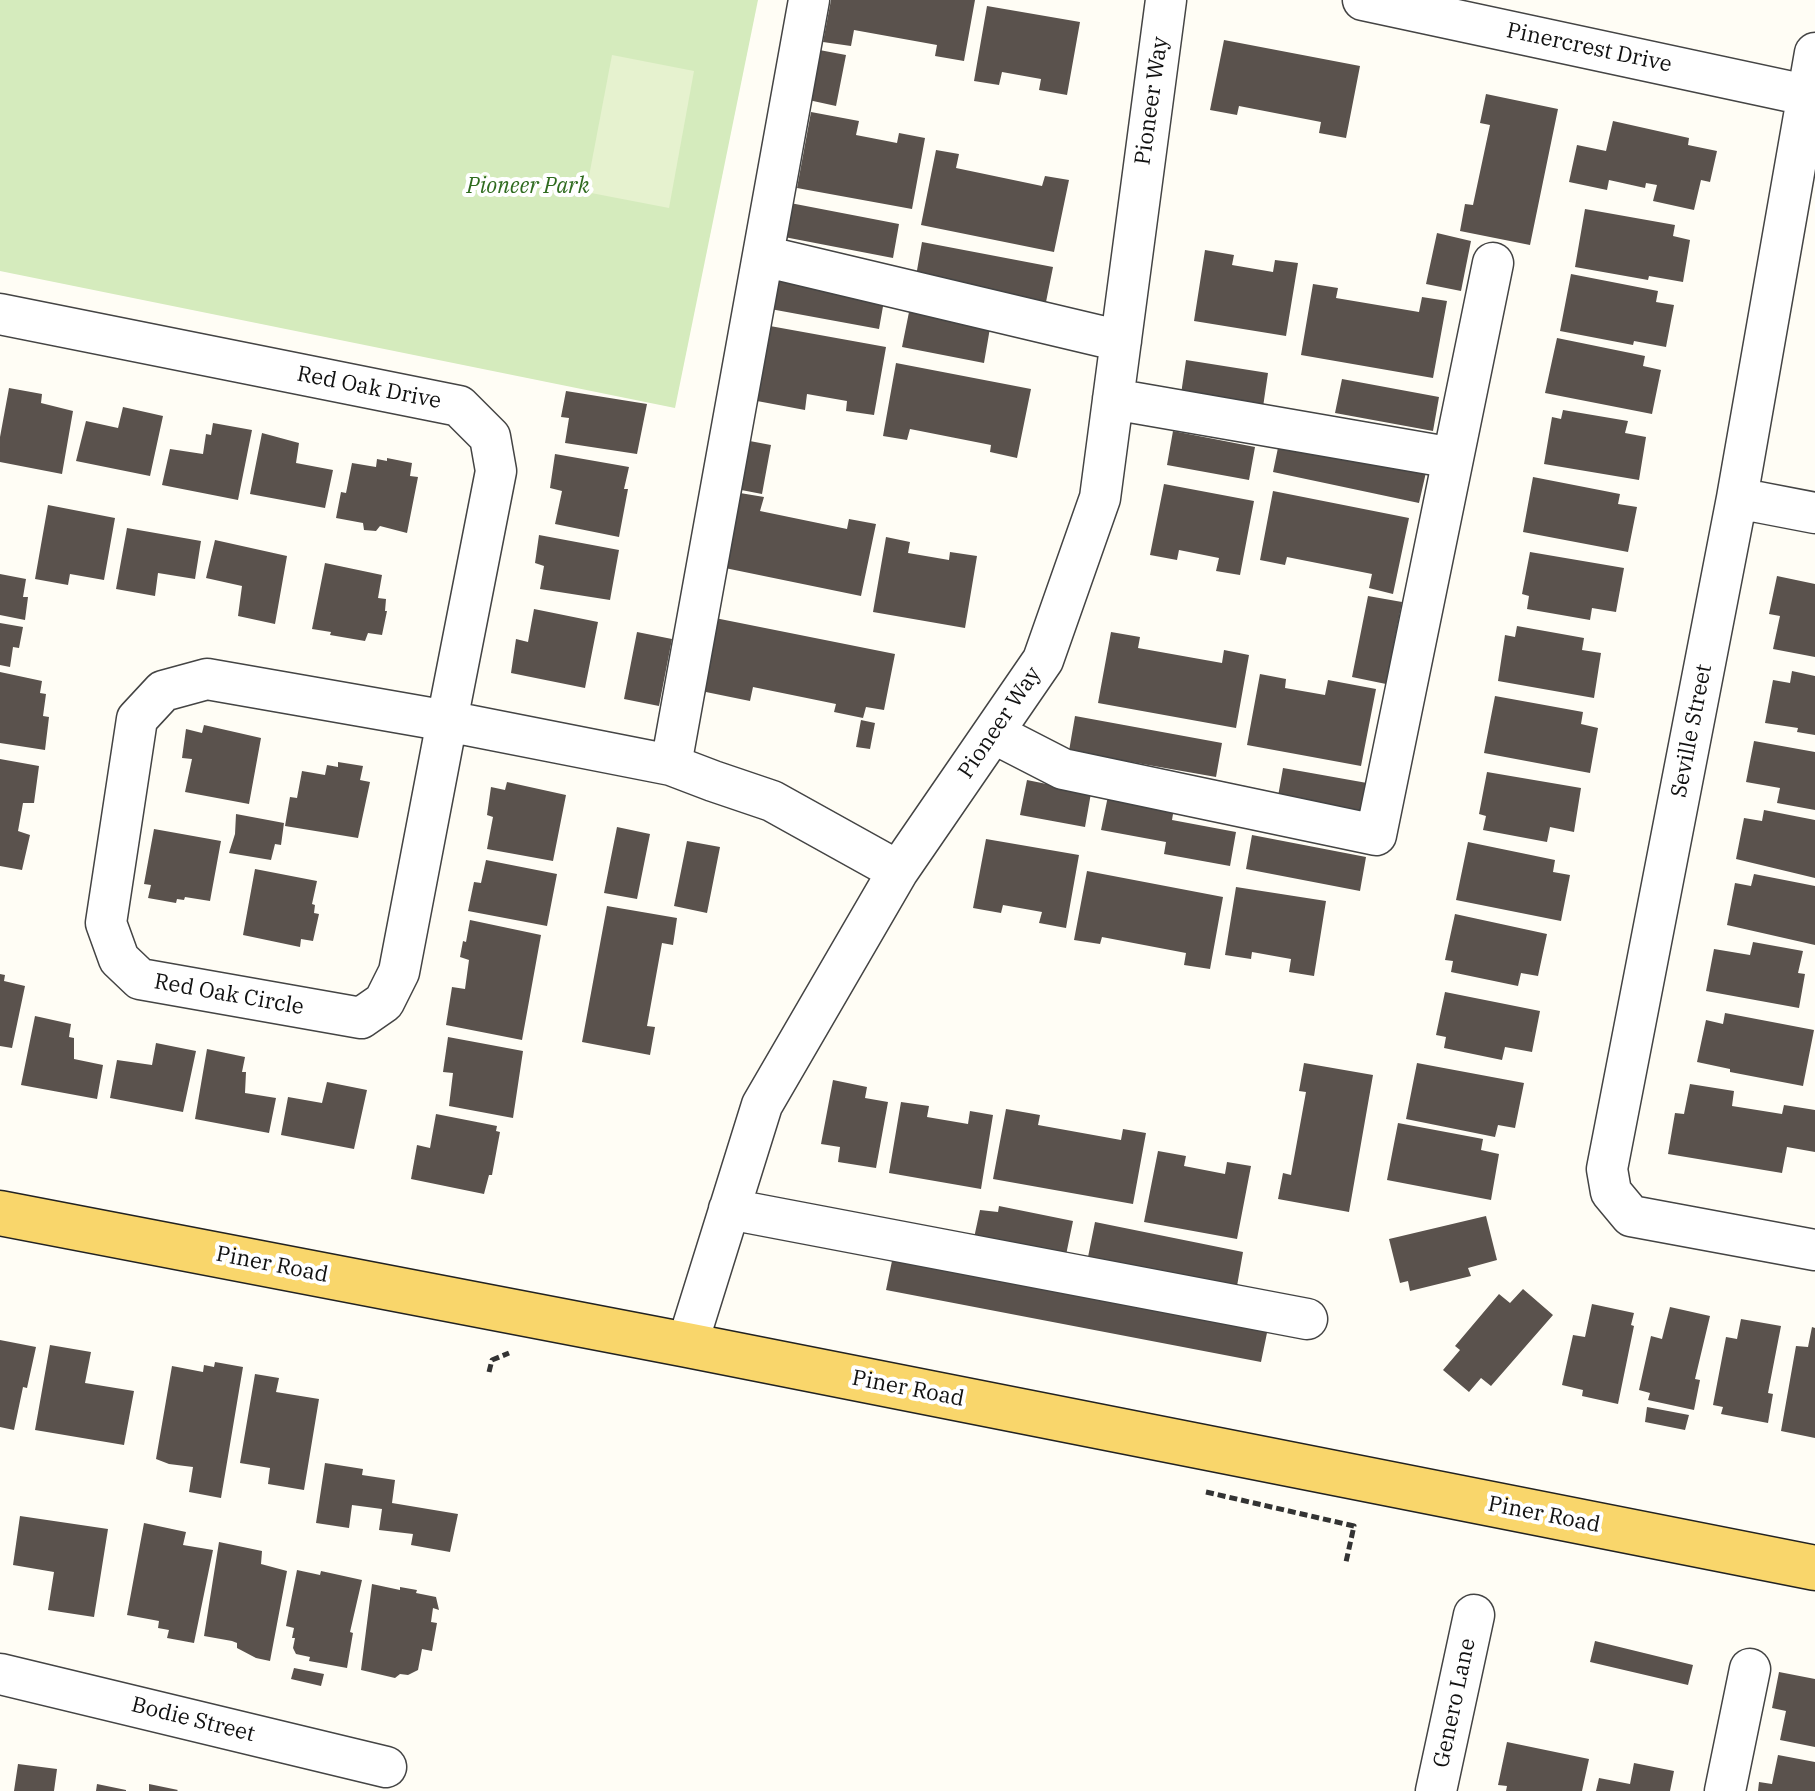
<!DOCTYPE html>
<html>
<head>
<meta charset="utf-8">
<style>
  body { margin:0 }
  canvas { display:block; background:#fffdf5 }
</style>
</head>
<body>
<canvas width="1815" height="1791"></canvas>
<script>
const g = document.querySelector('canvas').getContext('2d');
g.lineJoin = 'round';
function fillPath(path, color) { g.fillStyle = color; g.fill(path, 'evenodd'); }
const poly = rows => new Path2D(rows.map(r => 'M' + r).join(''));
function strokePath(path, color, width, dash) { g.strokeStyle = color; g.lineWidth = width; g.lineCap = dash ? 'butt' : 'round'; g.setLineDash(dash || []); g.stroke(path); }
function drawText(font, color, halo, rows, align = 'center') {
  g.font = font + ' "IBM Plex Serif",serif'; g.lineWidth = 8; g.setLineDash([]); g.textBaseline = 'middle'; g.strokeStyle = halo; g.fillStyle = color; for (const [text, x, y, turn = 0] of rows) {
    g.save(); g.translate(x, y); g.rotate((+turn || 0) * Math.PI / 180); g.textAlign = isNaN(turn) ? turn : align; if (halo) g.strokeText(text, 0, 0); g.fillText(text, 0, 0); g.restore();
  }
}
fillPath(poly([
  [0,0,758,0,675,408,0,271]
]), '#d5ebbd');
fillPath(poly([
  [612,55,694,71,669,208,586,192]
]), '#e6f2cf');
fillPath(poly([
  [831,0,975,0,964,61,935,56,937,45,854,30,851,46,823,42],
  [987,6,1080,22,1067,95,1039,90,1041,79,1002,72,999,85,974,81],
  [1224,40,1360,66,1346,138,1319,133,1321,122,1239,106,1237,115,1210,110],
  [814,49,846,55,836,106,804,99],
  [1486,94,1558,109,1530,245,1460,231,1465,204,1473,205,1490,125,1480,123],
  [811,112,859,121,856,135,897,143,899,133,925,138,912,209,797,188],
  [1613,121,1689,138,1688,145,1717,151,1710,182,1701,180,1694,210,1653,201,1657,185,1646,183,1645,188,1609,180,1607,190,1569,182,1577,145,1606,151],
  [936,150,959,154,956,168,1042,186,1045,176,1069,180,1054,252,921,225],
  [785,202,899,224,893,258,779,236],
  [1585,209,1675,225,1673,236,1690,240,1683,282,1649,276,1648,280,1575,267],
  [1437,233,1471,241,1461,291,1426,284],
  [922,242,1053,267,1046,302,916,276],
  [1205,250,1234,255,1232,265,1273,272,1275,260,1298,263,1286,336,1194,321],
  [771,274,885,295,879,329,765,308],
  [1571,274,1658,291,1656,302,1674,305,1666,347,1634,341,1633,345,1560,331],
  [1313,284,1338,288,1336,298,1419,312,1422,297,1447,301,1433,378,1301,355],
  [909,312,990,328,984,363,902,347],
  [770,326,886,347,874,415,846,411,847,401,807,394,805,410,757,401],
  [1557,338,1645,356,1643,366,1661,370,1652,414,1545,393],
  [1186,360,1268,373,1263,407,1181,394],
  [896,363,1031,389,1017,458,990,452,991,445,910,429,907,440,883,436],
  [1342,379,1439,397,1433,431,1335,413],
  [9,388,42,394,41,403,73,411,62,474,0,462,0,437],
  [566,391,647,404,637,454,565,443,569,418,561,417],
  [123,407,163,416,150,476,76,461,86,421,118,428],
  [1563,410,1628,421,1625,433,1646,437,1639,480,1544,464,1552,417,1561,419],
  [213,423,252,430,238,500,162,485,170,449,203,454,206,434,211,435],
  [1173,431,1255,447,1249,480,1167,465],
  [262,433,299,443,296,463,333,470,325,508,250,494],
  [1280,438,1427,468,1419,503,1273,472],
  [739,439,771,445,762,494,731,488],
  [555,454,629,467,624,489,628,489,619,537,555,524,562,491,550,488],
  [387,458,412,463,410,476,418,477,407,533,380,526,376,531,364,530,363,523,336,518,341,492,346,493,352,463,376,467,377,459,387,461],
  [1533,477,1620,494,1618,504,1637,507,1628,552,1523,532],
  [1164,484,1254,501,1240,575,1216,571,1219,558,1179,550,1177,560,1150,555],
  [1273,491,1409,518,1393,594,1369,588,1372,574,1287,557,1285,565,1260,560],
  [740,493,764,497,760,511,847,529,849,519,876,524,861,596,725,568],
  [48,505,115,518,104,580,70,574,68,585,35,579],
  [127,528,201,541,195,579,158,573,155,596,116,589],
  [539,535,619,550,610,600,540,589,544,566,535,563],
  [886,537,910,542,908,553,949,560,950,552,977,556,965,628,873,612],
  [215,540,287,556,275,624,238,616,242,586,206,578],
  [1530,552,1624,568,1616,612,1592,608,1590,620,1527,609,1529,596,1522,594],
  [325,563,382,575,378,598,386,599,385,611,387,611,382,635,368,633,365,641,330,635,331,632,312,629],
  [0,574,26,579,23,597,28,597,25,620,0,615],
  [1777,576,1815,584,1815,657,1773,649,1780,616,1769,614],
  [1368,596,1402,602,1386,684,1352,677],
  [534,609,598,622,585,688,511,673,516,639,528,642],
  [715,618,895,654,884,710,866,707,863,718,834,712,836,704,753,687,750,701,701,691],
  [0,623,23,627,19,648,13,647,10,667,0,665],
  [1517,626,1584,638,1582,650,1601,653,1594,698,1498,681,1505,635,1515,637],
  [637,632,672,639,659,706,624,699],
  [1111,632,1140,637,1138,648,1222,663,1224,650,1249,655,1236,728,1098,703],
  [1792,671,1815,676,1815,735,1797,732,1798,728,1765,723,1773,680,1790,683],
  [0,672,42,681,40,693,46,694,43,716,49,717,45,750,0,743],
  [1260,674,1286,679,1285,688,1325,695,1328,680,1376,689,1361,766,1247,745],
  [1495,696,1583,712,1581,724,1598,728,1590,773,1484,753],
  [1075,716,1222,743,1216,777,1069,751],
  [861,720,875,723,870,749,856,747],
  [204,725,261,738,249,804,185,792,192,759,182,758,186,729,202,733],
  [1754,741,1815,752,1815,810,1777,803,1780,788,1746,782],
  [0,759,39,766,34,803,23,803,18,831,30,835,22,870,0,866],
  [338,762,363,766,360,780,370,782,358,838,285,826,290,797,297,798,302,771,325,775,327,765,338,767],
  [1283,768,1367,783,1361,812,1277,802],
  [1487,772,1581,788,1574,832,1550,827,1547,842,1483,830,1486,816,1479,814],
  [1027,780,1091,793,1085,827,1020,815],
  [507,782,566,795,553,861,487,849,493,817,487,815,491,787,505,790],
  [1108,796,1174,808,1172,820,1236,832,1230,866,1164,854,1166,842,1101,830],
  [1764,810,1815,820,1815,878,1736,859,1744,818,1762,821],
  [236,814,284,823,281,845,275,844,271,860,229,853,235,834],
  [617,827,650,834,637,899,604,893],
  [154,829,221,841,210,901,185,897,184,900,177,899,176,903,148,898,151,885,144,884],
  [1252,835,1366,857,1360,891,1246,869],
  [986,839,1079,855,1066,928,1039,923,1042,912,1003,905,1001,913,973,908],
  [687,841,720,847,707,913,674,906],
  [1468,842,1555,860,1553,872,1570,875,1561,921,1456,900],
  [486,860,557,874,547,926,468,911,474,882,481,883],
  [255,869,317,881,312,904,315,905,314,913,319,914,313,941,301,939,300,947,243,935],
  [1087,871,1223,897,1210,969,1184,965,1186,953,1102,937,1100,944,1074,940],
  [1754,874,1815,886,1815,945,1727,925,1735,883,1751,886],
  [1236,887,1326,901,1314,976,1289,972,1291,959,1252,952,1251,959,1225,955],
  [607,906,677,918,673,945,662,943,647,1026,655,1027,650,1055,582,1042],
  [1455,914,1547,934,1538,976,1521,973,1518,986,1451,972,1453,961,1445,960],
  [470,920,541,935,522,1040,446,1025,452,987,465,989,469,960,460,957,463,941,466,942],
  [1753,942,1803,951,1798,973,1805,974,1799,1008,1706,991,1714,949,1750,955],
  [0,974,5,975,4,981,25,986,12,1048,0,1046],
  [1445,992,1540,1011,1532,1052,1505,1047,1502,1060,1444,1048,1446,1037,1436,1035],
  [1725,1013,1814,1030,1803,1086,1730,1072,1730,1069,1697,1062,1706,1020,1723,1024],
  [35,1016,71,1024,69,1037,74,1038,74,1059,103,1065,97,1099,21,1085],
  [448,1037,523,1051,513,1118,449,1106,453,1073,443,1072],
  [156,1043,196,1051,183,1112,110,1098,117,1060,152,1065],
  [207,1049,245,1057,242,1072,246,1072,245,1093,276,1098,269,1133,195,1119],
  [1304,1063,1373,1075,1349,1212,1278,1199,1283,1173,1291,1175,1306,1092,1299,1091],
  [1417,1063,1524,1083,1515,1128,1498,1125,1495,1137,1406,1119],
  [833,1080,867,1087,865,1098,888,1102,876,1168,838,1162,840,1147,821,1144],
  [327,1082,367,1090,354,1149,281,1135,288,1097,322,1103],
  [1690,1084,1734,1091,1732,1106,1782,1114,1784,1105,1815,1110,1815,1152,1787,1147,1782,1173,1668,1154,1675,1113,1684,1114],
  [901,1102,929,1106,927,1117,968,1124,970,1111,993,1115,981,1189,889,1173],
  [1006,1109,1040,1115,1038,1125,1121,1140,1123,1129,1146,1133,1133,1204,993,1179],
  [436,1114,497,1126,496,1131,500,1132,492,1175,489,1175,484,1194,411,1179,417,1145,430,1148],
  [1398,1123,1483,1139,1481,1150,1499,1154,1491,1200,1387,1180],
  [1158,1151,1186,1156,1184,1166,1225,1174,1227,1162,1251,1166,1237,1239,1144,1222],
  [999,1206,1073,1221,1066,1255,974,1238,980,1210,998,1212],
  [1486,1216,1497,1260,1468,1268,1471,1276,1410,1291,1408,1281,1400,1283,1389,1239],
  [1095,1222,1243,1252,1237,1286,1088,1257],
  [893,1256,1268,1328,1261,1362,886,1290],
  [1523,1289,1553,1315,1491,1386,1481,1378,1469,1392,1443,1370,1460,1350,1455,1346,1499,1294,1510,1303],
  [1592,1304,1634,1313,1631,1325,1634,1326,1618,1404,1582,1396,1583,1390,1562,1385,1573,1335,1585,1337],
  [1670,1307,1710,1316,1695,1379,1700,1380,1694,1410,1648,1400,1650,1393,1639,1390,1651,1336,1662,1339],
  [1741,1319,1781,1326,1768,1393,1773,1394,1768,1423,1721,1414,1723,1407,1713,1405,1726,1337,1737,1339],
  [1812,1327,1815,1328,1815,1438,1781,1431,1796,1346,1808,1347],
  [0,1340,36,1347,27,1388,23,1387,14,1430,0,1427],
  [50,1345,91,1352,85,1383,134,1391,124,1445,35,1430],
  [215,1362,243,1367,221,1498,189,1492,193,1467,169,1464,156,1459,172,1366,203,1372,204,1365,214,1367],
  [255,1374,279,1378,276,1392,319,1399,304,1490,268,1484,270,1468,240,1463],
  [1647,1407,1689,1415,1685,1430,1645,1422],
  [325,1463,363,1469,362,1475,395,1480,392,1503,458,1514,450,1552,411,1545,413,1534,379,1530,382,1509,352,1505,349,1528,316,1523],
  [20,1516,108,1529,94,1617,48,1610,54,1572,13,1565],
  [144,1523,186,1532,183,1545,213,1550,194,1643,167,1638,169,1630,158,1628,159,1621,127,1615],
  [219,1542,262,1551,261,1564,287,1571,270,1661,256,1658,237,1648,237,1643,232,1641,204,1636],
  [297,1570,320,1575,321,1571,362,1580,350,1632,353,1633,347,1668,309,1661,310,1657,296,1654,293,1648,295,1638,292,1638,294,1628,286,1626],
  [372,1584,400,1590,400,1587,417,1590,416,1593,436,1597,439,1610,433,1608,431,1622,437,1623,432,1651,422,1649,418,1670,408,1675,400,1674,395,1678,361,1670],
  [1595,1641,1693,1665,1688,1685,1590,1662],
  [294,1668,324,1674,321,1686,291,1679],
  [1779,1672,1815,1679,1815,1747,1780,1740,1786,1711,1772,1708],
  [1507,1742,1589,1759,1582,1791,1506,1791,1507,1786,1498,1785],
  [1778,1755,1815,1762,1815,1791,1758,1791,1759,1782,1772,1784],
  [1634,1763,1674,1771,1670,1791,1596,1791,1599,1778,1630,1784],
  [18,1764,57,1769,54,1791,14,1791],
  [97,1784,126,1790,126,1791,96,1791],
  [149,1784,178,1790,177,1791,149,1791]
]), '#5a524d');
const minor = poly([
  [1363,0,1815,97],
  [1815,53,1737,498,1607,1169,1611,1192,1631,1216,1815,1250],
  [763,256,1121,341],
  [0,314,459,406,490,437,496,471,447,721,399,972,384,1002,361,1018,140,979,119,959,106,923,137,719,163,691,207,679,447,721,671,765,713,781,772,801,898,871],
  [1113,399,1453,458],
  [1737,498,1815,513],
  [993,733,1063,769,1376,835,1493,263],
  [671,765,809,0],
  [729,1209,1307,1319],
  [687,1345,762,1105,898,871,1043,660,1100,498,1166,0],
  [0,1674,386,1767],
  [1436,1791,1474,1615],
  [1725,1791,1750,1669]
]);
const major = poly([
  [0,1213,687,1345,1815,1568]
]);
strokePath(minor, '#444', 43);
strokePath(major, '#222', 47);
strokePath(poly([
  [489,1372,492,1360,509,1353],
  [1206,1492,1354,1526,1346,1562]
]), '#333', 5, [8, 4]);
strokePath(minor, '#fff', 40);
strokePath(major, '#f9d66b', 44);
drawText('22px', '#111', '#fff', [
  ["Pinercrest Drive",1589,48,12],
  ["Pioneer Way",1152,101,-82],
  ["Red Oak Drive",369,388,11],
  ["Pioneer Way",1000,723,-56],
  ["Seville Street",1692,731,-79],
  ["Red Oak Circle",229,995,10],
  ["Piner Road",272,1265,11],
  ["Piner Road",908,1389,11],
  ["Piner Road",1544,1515,11],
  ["Genero Lane",1455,1703,-78],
  ["Bodie Street",193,1720,14]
]);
drawText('italic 22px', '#2f6b1f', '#fff', [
  ["Pioneer Park",528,187]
]);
</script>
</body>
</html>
